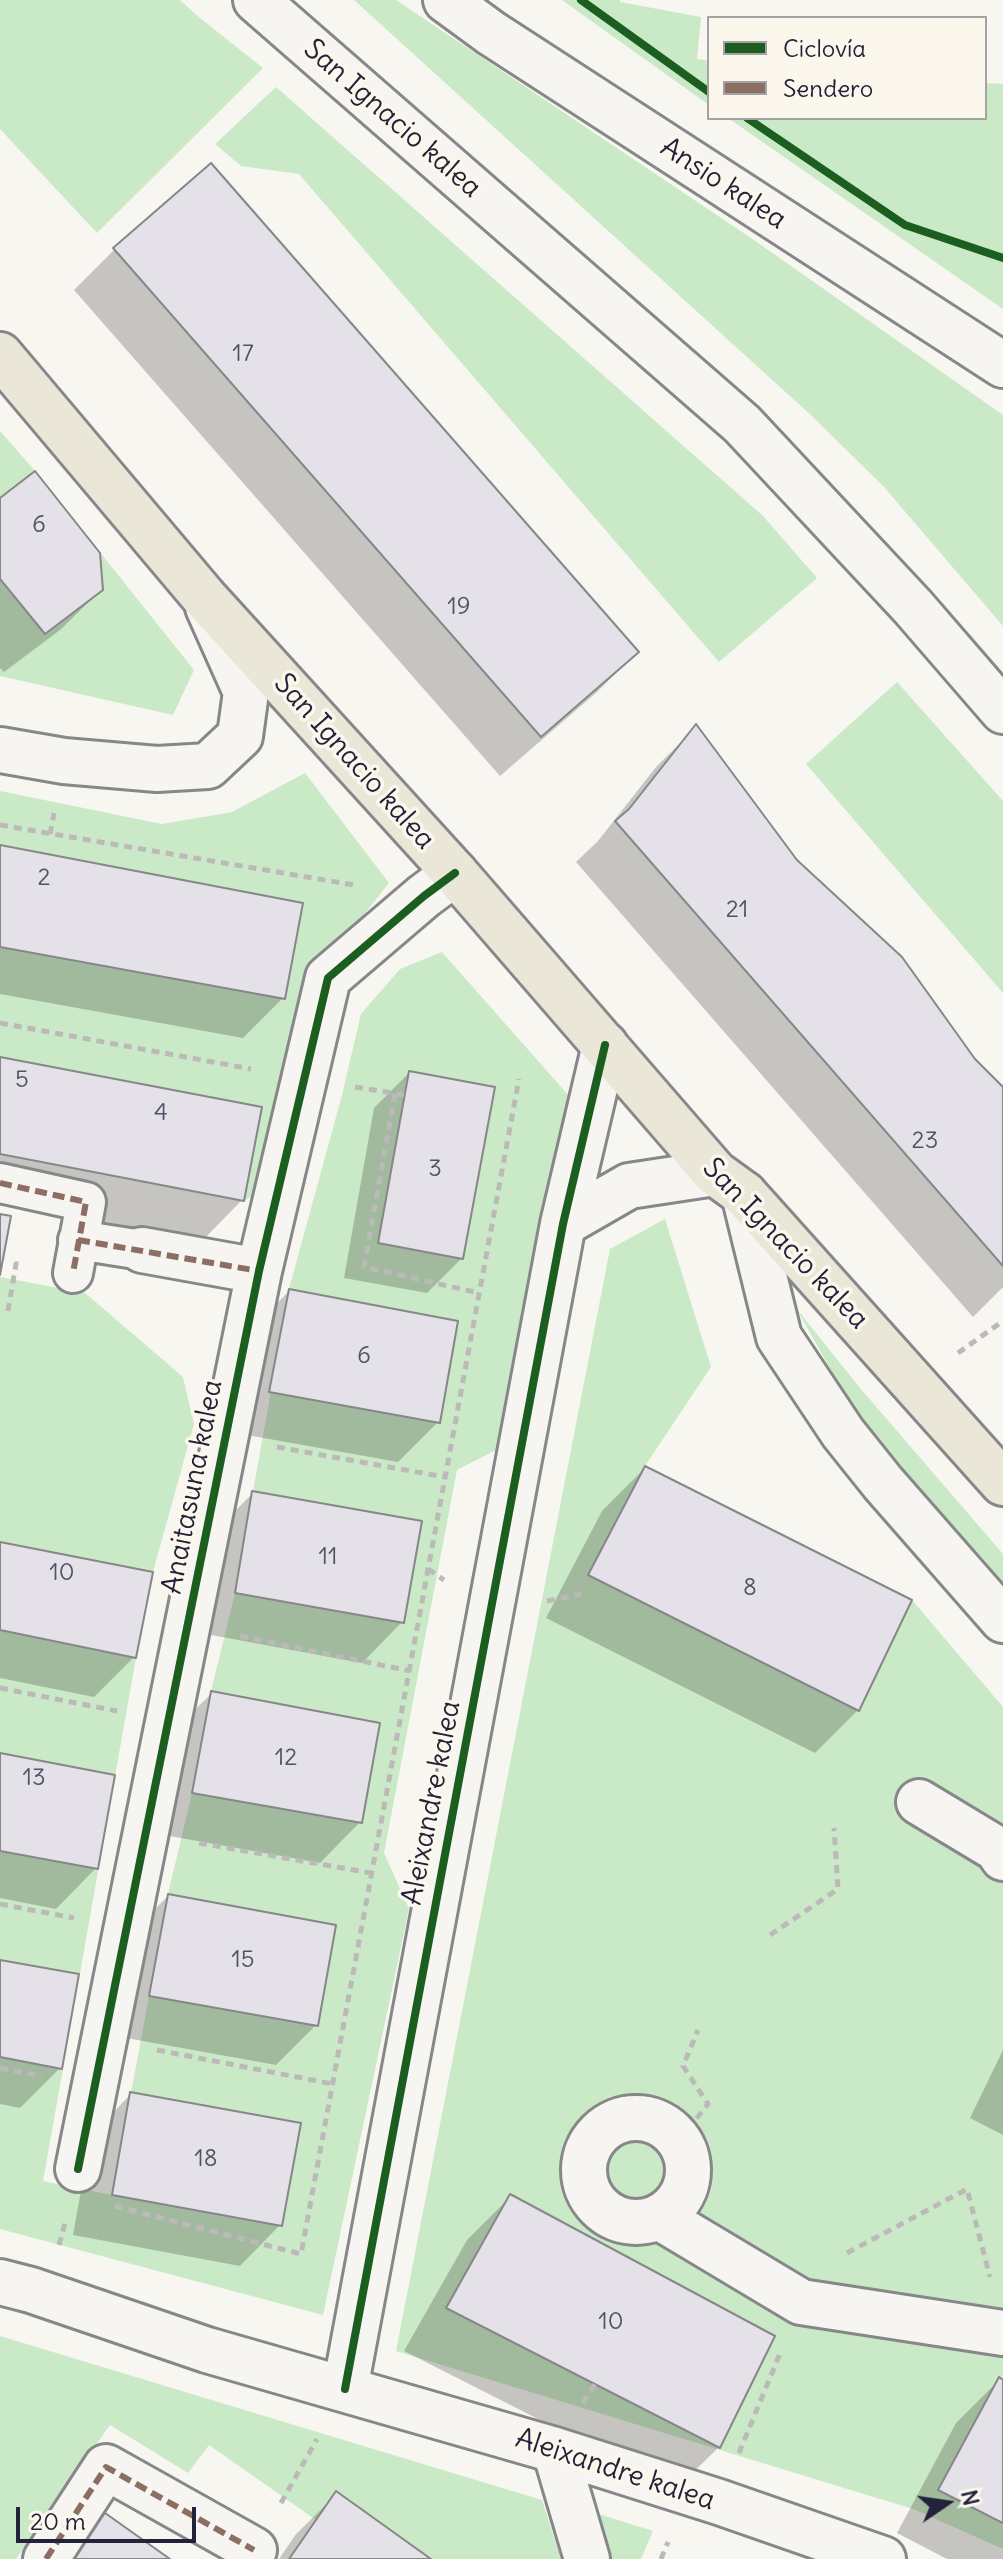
<!DOCTYPE html>
<html>
<head>
<meta charset="utf-8">
<style>
  body { margin:0 }
  #map { position:relative; width:1003px; height:2559px; overflow:hidden; background:#f8f6f0; font-family:Delius,sans-serif }
  canvas { display:block }
  .legend { position:absolute; left:707px; top:16px; width:280px; height:104px; box-sizing:border-box; background:#fbf7ec; border:2px solid #a4a2a5; margin:0; padding:10px 14px; list-style:none; font-size:24px; color:#22223b }
  .legend li { display:flex; align-items:center; gap:16px; height:40px }
  .legend b { width:40px; border:2px solid #a4a2a5 }
  .north { position:absolute; left:907px; top:2463px; width:80px; height:80px; -webkit-text-stroke:6px #fbf7ec; paint-order:stroke; rotate:77deg; font-size:22px; font-weight:700; line-height:32px; text-align:center; color:#22223b }
  .north::after { content:''; display:block; margin:auto; width:28px; height:36px; background:#22223b; clip-path:polygon(50% 0,100% 100%,50% 72%,0 100%) }
  .scale { position:absolute; left:16px; top:2507px; width:180px; height:36px; box-sizing:border-box; border:4px solid #22223b; border-top:0; padding-left:10px; font-size:24px; line-height:28px; white-space:nowrap; color:#22223b; -webkit-text-stroke:6px #fbf7ec; paint-order:stroke }
</style>
</head>
<body>
<div id="map">
<canvas width="1003" height="2559"></canvas>
<ul class="legend">
<li><b style="height:10px;background:#1b5e20"></b>Ciclovía</li>
<li><b style="height:10px;background:#8d6e63"></b>Sendero</li>
</ul>
<div class="north">N</div>
<div class="scale">20 m</div>
</div>
<script>
const g = document.querySelector('canvas').getContext('2d');
g.lineJoin = 'round';
function fillPath(path, color) { g.fillStyle = color; g.fill(path, 'evenodd'); }
const poly = rows => new Path2D(rows.map(r => 'M' + r).join(''));
function strokePath(path, color, width, dash) { g.strokeStyle = color; g.lineWidth = width; g.lineCap = dash ? 'butt' : 'round'; g.setLineDash(dash || []); g.stroke(path); }
function drawText(font, color, halo, rows, align = 'center') {
  g.font = font + ' Delius,sans-serif'; g.lineWidth = 7; g.setLineDash([]); g.textBaseline = 'middle'; g.strokeStyle = halo; g.fillStyle = color; for (const [text, x, y, turn = 0] of rows) {
    g.save(); g.translate(x, y); g.rotate((+turn || 0) * Math.PI / 180); g.textAlign = isNaN(turn) ? turn : align; if (halo) g.strokeText(text, 0, 0); g.fillText(text, 0, 0); g.restore();
  }
}
fillPath(poly([
  [0,0,180,0,200,18,263,68,97,233,0,129],
  [354,0,396,0,754,240,1003,415,1003,626,884,487,813,417],
  [562,0,620,0,620,2,701,17,697,59,709,61,709,105],
  [985,83,1003,84,1003,309,728,118,985,118],
  [276,87,763,516,817,578,719,662,299,174,241,166,215,144],
  [0,431,35,471,194,670,173,715,0,676],
  [897,682,1003,801,1003,993,806,764],
  [305,773,389,883,319,971,272,1183,244,1201,262,1107,0,1057,0,791,162,824,232,812],
  [442,952,569,1096,500,1448,457,1470,384,1853,409,1909,323,2315,0,2229,0,1277,85,1293,183,1377,194,1424,153,1572,136,1658,43,2181,112,2195,168,1894,192,1793,211,1691,235,1593,289,1289,342,1095,361,1014,400,969],
  [665,1219,711,1367,645,1466,588,1575,859,1711,912,1600,1003,1707,1003,2549,913,2509,396,2351,610,1249],
  [796,1308,860,1388,1003,1554,1003,1590,853,1409],
  [0,2336,542,2500,561,2559,431,2559,337,2492,316,2520,209,2445,188,2473,110,2425,16,2559,0,2559],
  [586,2510,653,2531,641,2559,601,2559]
]), '#cae9c6');
fillPath(poly([
  [211,165,637,652,597,692,500,776,74,290,114,250],
  [0,500,101,590,60,630,4,672,0,668],
  [696,727,796,862,973,1060,1003,1090,1003,1287,973,1317,576,862,598,841,656,767],
  [0,848,283,998,243,1038,0,994],
  [0,1059,242,1200,202,1241,0,1201],
  [409,1073,462,1258,427,1293,344,1278,374,1108],
  [289,1291,438,1422,398,1462,230,1432,249,1332],
  [645,1468,858,1710,815,1753,546,1618,602,1511],
  [253,1493,402,1622,362,1663,195,1632,213,1533],
  [0,1544,134,1657,94,1697,0,1678],
  [212,1693,360,1822,320,1863,153,1833,171,1733],
  [0,1755,96,1868,56,1909,0,1898],
  [168,1896,316,2025,276,2065,110,2035,128,1936],
  [0,1962,60,2068,20,2108,0,2104],
  [1003,2050,1003,2135,970,2118],
  [131,2094,280,2225,240,2266,73,2235,91,2135],
  [510,2197,719,2447,676,2489,404,2351,467,2240],
  [999,2380,1003,2382,1003,2559,947,2559,897,2533,956,2423],
  [337,2494,428,2559,279,2559,296,2534]
]), '#0003');
const building = poly([
  [211,163,639,652,541,737,113,248,211,163],
  [35,471,100,553,103,590,45,634,0,579,0,498,35,471],
  [696,724,797,860,902,957,975,1059,1003,1087,1003,1266,615,821,629,809,696,724],
  [0,845,303,903,285,999,0,947,0,845],
  [0,1057,262,1107,244,1201,0,1154,0,1057],
  [409,1071,495,1087,463,1259,378,1243,409,1071],
  [0,1214,11,1216,0,1275,0,1214],
  [289,1289,458,1321,440,1423,269,1392,289,1289],
  [645,1466,912,1600,859,1711,588,1575,645,1466],
  [252,1491,422,1521,404,1623,235,1593,252,1491],
  [0,1542,153,1572,136,1658,0,1630,0,1542],
  [211,1691,380,1723,362,1823,192,1793,211,1691],
  [0,1753,115,1775,98,1869,0,1851,0,1753],
  [168,1894,336,1925,318,2026,149,1996,168,1894],
  [0,1960,79,1974,62,2069,0,2057,0,1960],
  [130,2092,301,2123,282,2226,112,2195,130,2092],
  [510,2194,775,2336,720,2448,446,2308,510,2194],
  [999,2377,1003,2380,1003,2523,938,2490,999,2377],
  [336,2491,431,2559,289,2559,336,2491],
  [98,2508,170,2559,62,2559,98,2508]
]);
fillPath(building, '#e4e1e8');
strokePath(building, '#878688', 2);
const pedestrian = poly([
  [0,1183,86,1202,73,1273],
  [78,1240,142,1250]
]);
const minor = poly([
  [256,0,742,424,913,607,1003,711],
  [446,0,491,33,1003,365],
  [0,750,64,761,157,769,208,766,240,736,246,692,208,607],
  [744,1194,779,1337,843,1433,883,1483,1003,1620],
  [563,1224,629,1186,715,1173],
  [142,1250,259,1271],
  [919,1802,997,1849,1003,1858],
  '584 2170a52 52 0 1 1 104 0a52 52 0 1 1-104 0Z',
  [78,2169,259,1271,328,978,424,896,455,873],
  [659,2217,801,2302,1003,2333],
  [0,2282,31,2290,207,2350,555,2450,719,2502,883,2559],
  [345,2389,563,1224,605,1045],
  [555,2450,587,2559],
  [46,2559,106,2467,254,2550]
]);
const primary = poly([
  [0,355,204,597,455,873,715,1173,744,1194,1003,1483]
]);
strokePath(pedestrian, '#878688', 44);
strokePath(minor, '#878688', 50);
strokePath(primary, '#878688', 50);
strokePath(poly([
  [0,825,354,885],
  [50,834,54,813],
  [0,1023,251,1069],
  [355,1087,404,1095],
  [395,1094,364,1267,479,1293],
  [8,1311,16,1264,24,1265],
  [958,1353,1003,1321],
  [277,1447,445,1477],
  [428,1569,444,1580],
  [547,1601,581,1594],
  [240,1636,410,1671],
  [0,1688,117,1711],
  [199,1843,371,1873],
  [0,1904,74,1918],
  [770,1935,838,1889,834,1828],
  [157,2050,333,2084],
  [0,2068,42,2076],
  [679,2140,708,2104,683,2066,698,2030],
  [115,2206,301,2254,519,1079],
  [59,2245,66,2220],
  [847,2253,967,2189,990,2277],
  [583,2403,595,2384],
  [739,2453,781,2351],
  [281,2503,317,2439],
  [661,2559,668,2542]
]), '#bcbab9', 5, [8, 6]);
strokePath(pedestrian, '#f6f5f1', 38);
strokePath(minor, '#f6f5f1', 44);
strokePath(primary, '#ebe7d8', 44);
strokePath(poly([
  [0,1183,86,1202,73,1273],
  [78,1240,259,1271],
  [46,2559,106,2467,254,2550]
]), '#8d6e63', 6, [12, 6]);
strokePath(poly([
  [581,0,709,92],
  [747,118,905,225,1003,258],
  [78,2169,259,1271,328,978,424,896,455,873],
  [345,2389,563,1224,605,1045]
]), '#1b5e20', 8);
drawText('24px', '#525266', null, [
  ["17",243,354],
  ["6",39,525],
  ["19",459,607],
  ["2",44,878],
  ["21",737,910],
  ["5",22,1080],
  ["4",161,1113],
  ["23",925,1141],
  ["3",435,1169],
  ["6",364,1356],
  ["11",328,1557],
  ["10",62,1573],
  ["8",750,1588],
  ["12",286,1758],
  ["13",34,1778],
  ["15",243,1960],
  ["18",206,2159],
  ["10",611,2322]
]);
drawText('28px', '#22223b', '#fbf7ec', [
  ["San Ignacio kalea",392,119,41],
  ["Ansio kalea",723,184,33],
  ["San Ignacio kalea",354,762,48],
  ["San Ignacio kalea",785,1244,46],
  ["Anaitasuna kalea",193,1487,-79],
  ["Aleixandre kalea",432,1803,-79],
  ["Aleixandre kalea",615,2470,18]
]);
</script>
</body>
</html>
